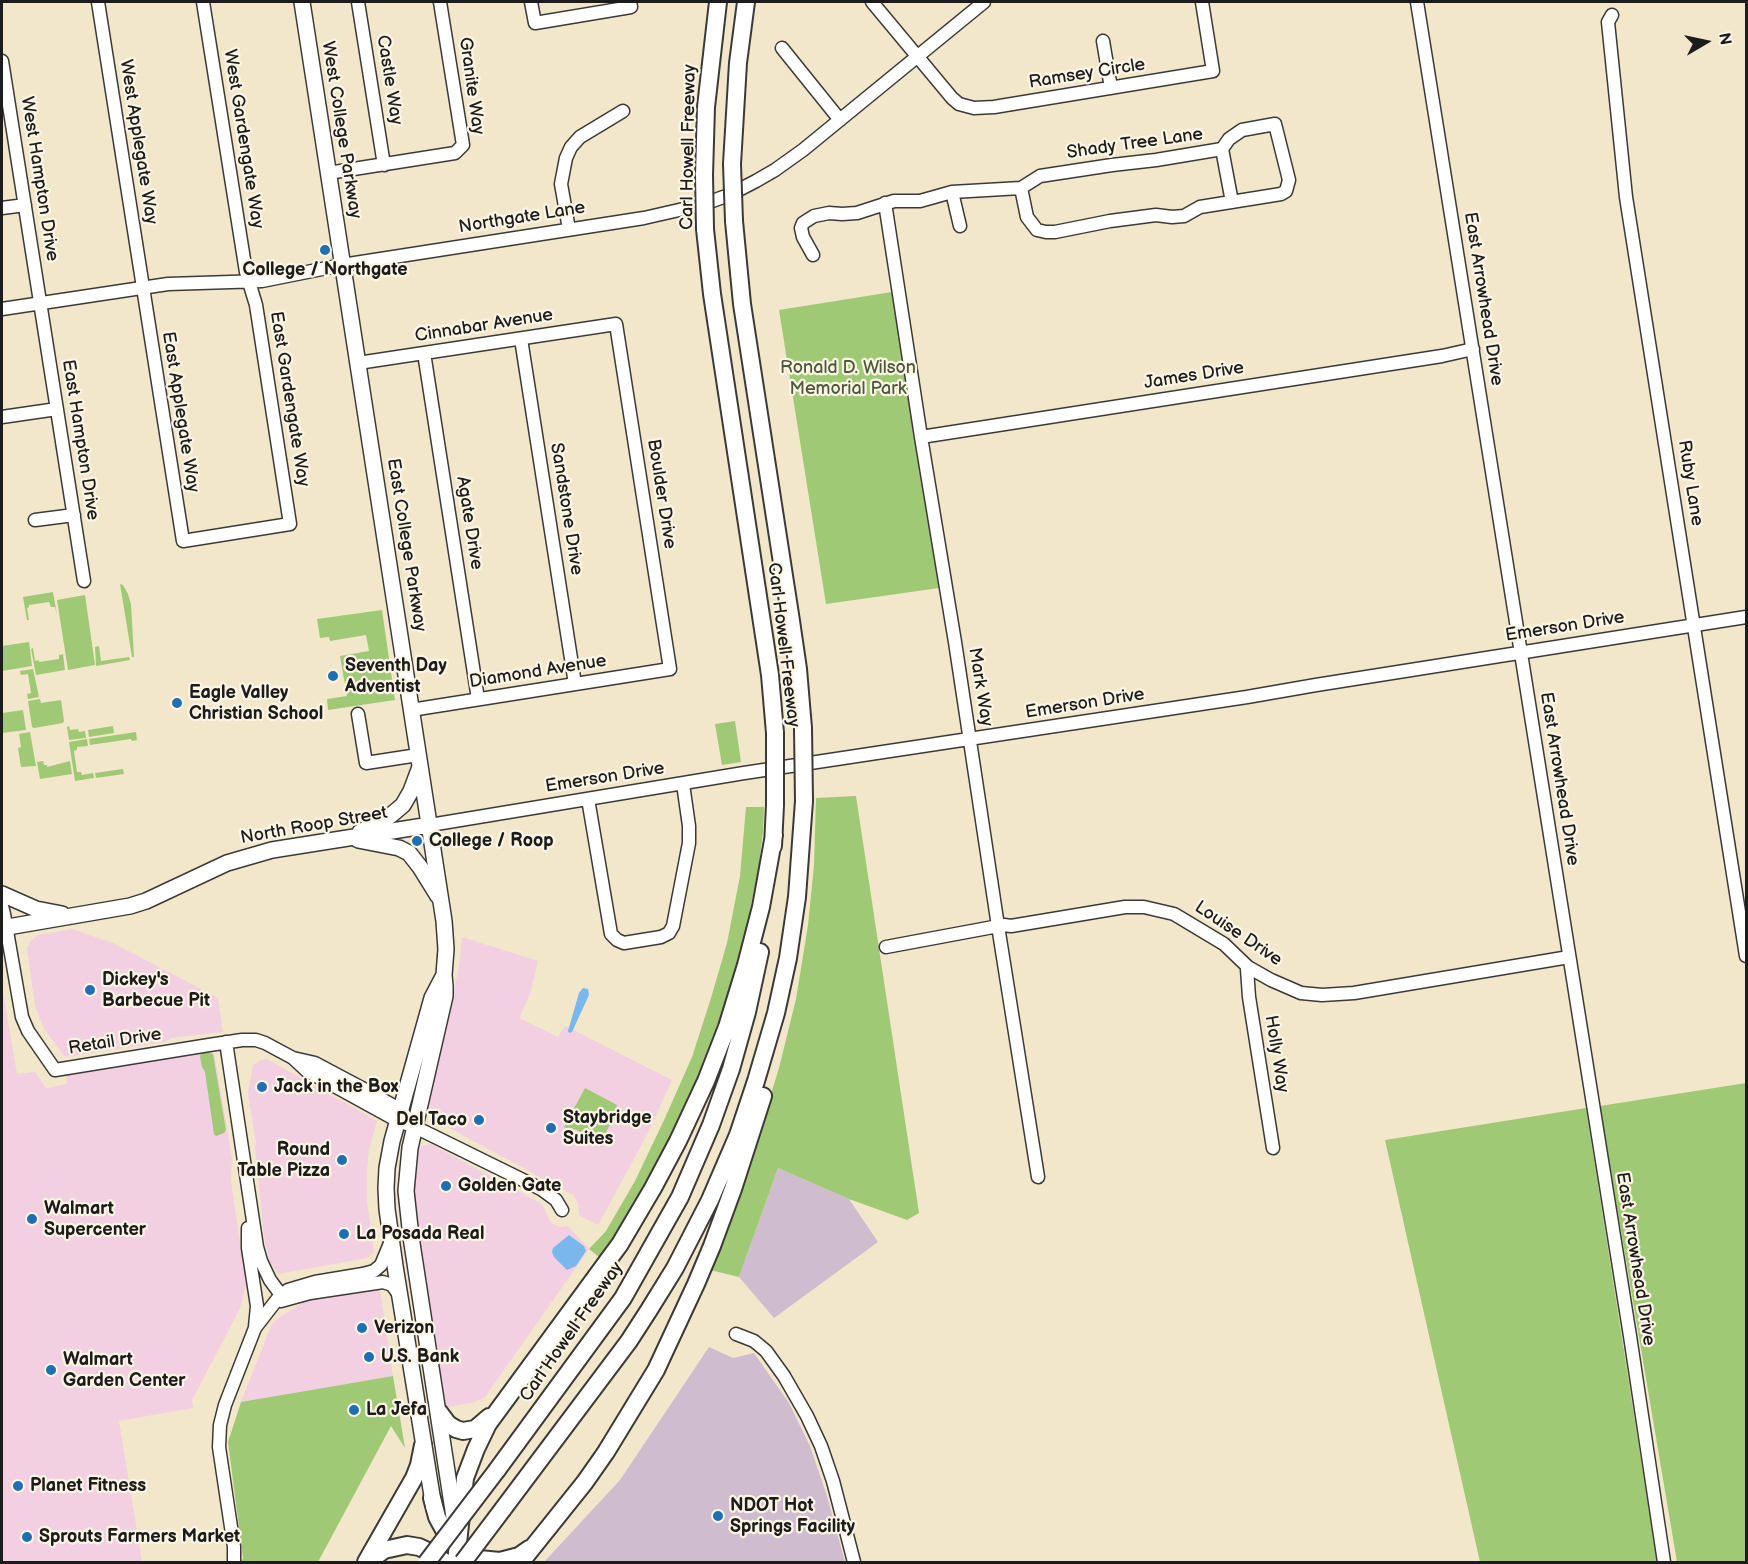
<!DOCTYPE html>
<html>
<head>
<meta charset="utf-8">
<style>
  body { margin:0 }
  #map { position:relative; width:1748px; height:1564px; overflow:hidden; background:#f2e7cb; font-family:"Balsamiq Sans",sans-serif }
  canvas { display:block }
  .frame { position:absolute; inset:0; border:3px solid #1c1c1c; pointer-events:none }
  .north { position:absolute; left:1676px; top:12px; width:60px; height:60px; -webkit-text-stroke:4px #fcf5e5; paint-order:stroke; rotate:81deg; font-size:16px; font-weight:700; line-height:24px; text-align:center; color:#1c1c1c }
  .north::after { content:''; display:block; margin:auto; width:21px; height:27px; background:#1c1c1c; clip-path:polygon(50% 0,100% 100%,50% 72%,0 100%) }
</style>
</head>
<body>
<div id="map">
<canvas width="1748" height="1564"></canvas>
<div class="frame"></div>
<div class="north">N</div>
</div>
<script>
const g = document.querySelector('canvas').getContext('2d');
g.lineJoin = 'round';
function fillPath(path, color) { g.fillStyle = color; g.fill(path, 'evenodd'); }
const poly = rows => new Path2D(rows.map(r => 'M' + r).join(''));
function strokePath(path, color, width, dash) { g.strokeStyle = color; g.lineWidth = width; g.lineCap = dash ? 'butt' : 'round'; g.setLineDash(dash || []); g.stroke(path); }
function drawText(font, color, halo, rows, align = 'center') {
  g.font = font + ' "Balsamiq Sans",sans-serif'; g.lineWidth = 4.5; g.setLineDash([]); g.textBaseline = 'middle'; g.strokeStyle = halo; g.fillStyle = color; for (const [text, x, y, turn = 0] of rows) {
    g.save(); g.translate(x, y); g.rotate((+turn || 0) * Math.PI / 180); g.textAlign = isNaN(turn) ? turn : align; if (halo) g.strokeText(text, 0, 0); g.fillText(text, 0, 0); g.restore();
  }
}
fillPath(poly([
  [72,929,113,943,218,998,223,1032,171,1038,165,1042,65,1057,44,1029,35,1006,27,948,31,941,38,935],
  [462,937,538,961,530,994,519,1018,558,1037,565,1026,672,1080,648,1133,598,1225,579,1215,578,1203,573,1195,431,1118,426,1112,425,1108,443,1031,453,995,459,966],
  [2,986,17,1074,35,1072,46,1088,67,1084,66,1073,208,1051,214,1053,232,1158,231,1181,246,1285,240,1308,234,1320,192,1400,193,1408,119,1421,142,1562,2,1562],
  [267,1059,377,1121,369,1149,367,1170,367,1201,374,1252,367,1258,278,1274,269,1260,265,1243,260,1197,255,1147,256,1142,248,1094,253,1065,261,1060],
  [431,1144,540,1203,543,1206,551,1223,560,1227,568,1226,589,1249,485,1397,475,1402,444,1408,412,1201,416,1151,421,1146],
  [374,1288,380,1290,393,1376,241,1402,271,1326,277,1319,308,1299]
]), '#f2cfe1');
fillPath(poly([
  [778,1168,849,1199,878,1242,774,1318,739,1277],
  [709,1347,733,1358,754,1353,789,1403,810,1446,827,1496,845,1562,544,1562,620,1480]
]), '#cfbdcf');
fillPath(poly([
  [892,292,939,588,826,604,779,310],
  [120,584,123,585,128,594,131,604,134,657,132,657],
  [53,592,57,615,55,607,51,607,49,602,29,605,29,607,27,608,29,620,27,620,23,597],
  [85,595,95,665,68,670,57,600],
  [382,610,395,700,328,710,327,699,347,696,340,656,369,651,366,635,330,641,329,637,320,638,317,619],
  [29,642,32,666,2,671,2,646],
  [99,646,101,661,129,657,130,660,96,666,95,647],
  [33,648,35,661,39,660,39,662,59,659,59,655,63,654,65,670,36,675,31,649],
  [33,669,39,697,28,699,27,694,31,693,28,674,21,675,20,671],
  [40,699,41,703,61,700,64,721,63,723,34,728,32,727,28,701],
  [23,710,26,730,2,733,2,713],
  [735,721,741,762,722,765,715,724],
  [69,726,70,730,78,729,79,732,85,731,86,738,69,740,67,727],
  [113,726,114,733,89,737,88,730],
  [30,732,36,766,21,767,18,748,21,747,19,734],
  [136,732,137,740,132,741,131,739,90,745,89,739],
  [87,739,88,746,77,747,77,750,74,751,77,772,81,772,82,775,93,773,94,778,75,781,69,742],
  [43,761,44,765,47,765,47,767,70,761,72,774,40,779,37,762],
  [123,769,124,774,96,778,95,773],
  [856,796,919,1213,907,1220,849,1199,778,1168,739,1277,710,1270,752,1155,779,1068,796,999,808,925,814,865,816,798],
  [746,807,764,807,763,832,759,865,745,936,731,989,710,1050,687,1105,657,1166,615,1236,599,1257,589,1249,606,1231,635,1181,665,1118,692,1057,711,998,727,943,740,876],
  [208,1052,213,1054,226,1130,224,1133,216,1136,214,1134,205,1072,202,1067,200,1056,201,1053],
  [1746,1083,1746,1562,1677,1562,1600,1106],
  [585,1088,617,1105,615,1110,628,1117,626,1121,618,1117,614,1124,611,1123,606,1132,609,1134,602,1147,594,1143,595,1140,575,1129,573,1131,564,1127],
  [1586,1108,1657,1562,1480,1562,1385,1140],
  [393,1376,405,1448,391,1426,318,1562,241,1562,243,1558,228,1442,241,1402]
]), '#a0c975');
fillPath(poly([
  [583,988,588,989,589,995,572,1032,569,1033,568,1031,579,993],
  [569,1235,584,1246,586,1251,576,1266,567,1270,554,1257,552,1252,553,1248]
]), '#7ab7ed');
const minor = poly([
  [98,2,183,541,290,524,256,305,246,272,203,2],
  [358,2,384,165],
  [531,2,535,23,631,7,630,2],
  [872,2,952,98,959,104,974,108,994,107,1213,71,1202,2],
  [1417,2,1630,1336,1664,1562],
  [1612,15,1608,22,1626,197,1746,956],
  [1103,41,1111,88],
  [782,48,840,120],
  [2,61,84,581],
  [1275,124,1289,180,1286,191,1281,194,1200,207,1184,216,1172,217,1156,215,1110,221,1055,232,1046,232,1037,230,1027,217,1021,188,1040,176,1112,165,1156,160,1222,149,1229,139,1242,130,1275,124],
  [1222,149,1232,202],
  [328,173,455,153,463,145,440,2],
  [952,192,960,226],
  [885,203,921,437,955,642,998,926,1038,1177],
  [2,208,25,205],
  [569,229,561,184,566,158,571,147,580,137,623,111],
  [813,255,803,237,801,228,803,223,814,216,829,213,842,214,857,213,894,201,920,201,952,192,1021,188],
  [2,309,168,284,262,281,342,265,644,218,701,205,729,195,756,181,775,170,803,150,984,2],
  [521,339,575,684],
  [424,353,478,699],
  [358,363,616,324,670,669,411,710],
  [2,417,57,409],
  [921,437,1442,356,1473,349],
  [35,520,74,515],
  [358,714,366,763,418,755],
  [588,799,611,934,617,940,624,943,661,937,669,933,673,926,689,843,689,826,683,784],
  [430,825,744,773,1247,697,1316,685,1746,617],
  [2,906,4,914,22,1017,28,1031,55,1070,209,1045,242,1040,256,1040,265,1043,293,1058,307,1071,398,1121,415,1127,541,1189,556,1200,562,1210],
  [886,947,1004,925,1011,926,1125,907,1144,907,1174,914,1224,944,1248,967,1271,980,1301,993,1322,995,1354,993,1569,957],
  [1248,967,1247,969,1249,997,1273,1148],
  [226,1042,257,1247,261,1261,270,1280,281,1295,288,1299],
  [293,1058,315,1063,362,1088,401,1110,406,1117],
  [248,1228,248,1248,257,1306,255,1327],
  [281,1301,310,1293,383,1282,392,1285,400,1296],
  [736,1334,754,1341,766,1351,784,1376,807,1416,821,1446,833,1481,854,1562],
  [234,1562,234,1547,219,1447,220,1425,225,1405,255,1328,279,1297,288,1290,315,1282,363,1274,374,1271,381,1265,391,1241]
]);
const major = poly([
  [302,2,444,921,446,949,444,975,445,986,445,996,410,1148,406,1191,411,1237,456,1530],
  [360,832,390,816,403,805,411,791,420,767],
  [358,840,399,848,409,853,420,867,438,896],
  [2,894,36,909,62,914],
  [2,928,130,906,146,901,227,863,272,850,430,825],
  [434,1508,395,1266,387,1209,386,1188,387,1168,392,1141,432,998,444,975]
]);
const highway = poly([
  [732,164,738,63,746,2],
  [704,175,706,107,718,2],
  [734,221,742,304,791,621,798,669,803,728],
  [705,229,712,294,770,675,775,733],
  [773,846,775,805],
  [439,1412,448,1424,456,1429,463,1431,475,1429,489,1417],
  [497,1470,623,1298,680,1197,711,1125,731,1069,747,1012,760,952],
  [432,1498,437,1517,444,1530,467,1554,479,1559,500,1561,519,1556,529,1549],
  [503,1509,629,1341,649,1310,675,1268,710,1200,738,1135,756,1081,776,1013,788,958,797,897,804,801],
  [366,1562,414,1478,419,1465,423,1445],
  [368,1562,384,1550,407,1545,419,1547,432,1553,445,1562],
  [456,1562,465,1478,476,1449,488,1424,620,1244,653,1188,678,1141,706,1081,727,1027,746,965,761,907,774,835],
  [521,1562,585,1482,606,1452,656,1370,696,1284,712,1246,733,1189,763,1096]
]);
strokePath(minor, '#3c3a36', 15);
strokePath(major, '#3c3a36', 18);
strokePath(highway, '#3c3a36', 20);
strokePath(minor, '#fff', 12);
strokePath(major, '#fff', 15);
strokePath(highway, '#fff', 16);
const highwayBridge = poly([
  [732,164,734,221],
  [704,175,705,229],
  [803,728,804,801],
  [775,733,775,805],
  [427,1562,497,1470],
  [463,1562,503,1509]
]);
strokePath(highwayBridge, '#3c3a36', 20, []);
strokePath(highwayBridge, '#fff', 16);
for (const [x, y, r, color] of [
  [325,250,6,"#1f6fb2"],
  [333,676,6,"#1f6fb2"],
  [177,703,6,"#1f6fb2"],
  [417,841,6,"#1f6fb2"],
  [90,990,6,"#1f6fb2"],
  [262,1087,6,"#1f6fb2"],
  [479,1120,6,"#1f6fb2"],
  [551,1128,6,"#1f6fb2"],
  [342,1160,6,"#1f6fb2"],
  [446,1186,6,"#1f6fb2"],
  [32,1219,6,"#1f6fb2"],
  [344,1234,6,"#1f6fb2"],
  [362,1328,6,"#1f6fb2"],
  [369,1357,6,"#1f6fb2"],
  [51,1370,6,"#1f6fb2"],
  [354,1410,6,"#1f6fb2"],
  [18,1486,6,"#1f6fb2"],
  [718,1516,6,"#1f6fb2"],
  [27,1537,6,"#1f6fb2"]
]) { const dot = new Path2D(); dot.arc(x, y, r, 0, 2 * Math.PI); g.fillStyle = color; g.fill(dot); strokePath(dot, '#fcf5e5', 2); }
drawText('18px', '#1c1c1c', '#fcf5e5', [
  ["Ramsey Circle",1087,74,-9],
  ["Castle Way",389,80,81],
  ["Granite Way",471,86,82],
  ["West College Parkway",341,130,81],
  ["West Gardengate Way",243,139,81],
  ["West Applegate Way",138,142,81],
  ["Shady Tree Lane",1135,144,-8],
  ["Carl Howell Freeway",689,147,-89],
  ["West Hampton Drive",39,179,81],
  ["Northgate Lane",522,218,-9],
  ["East Arrowhead Drive",1483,299,81],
  ["Cinnabar Avenue",484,326,-9],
  ["James Drive",1194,376,-9],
  ["East Gardengate Way",289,399,81],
  ["East Applegate Way",180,412,81],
  ["East Hampton Drive",80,440,81],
  ["Ruby Lane",1690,483,81],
  ["Boulder Drive",661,494,81],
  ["Sandstone Drive",566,509,81],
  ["Agate Drive",469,523,81],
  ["East College Parkway",406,545,81],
  ["Emerson Drive",1565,627,-9],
  ["Carl Howell Freeway",783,645,83],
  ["Diamond Avenue",538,672,-9],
  ["Mark Way",980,687,81],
  ["Emerson Drive",1085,704,-9],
  ["Emerson Drive",605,778,-9],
  ["East Arrowhead Drive",1559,779,81],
  ["North Roop Street",314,826,-10],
  ["Louise Drive",1238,934,34],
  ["Retail Drive",115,1042,-9],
  ["Holly Way",1276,1054,81],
  ["East Arrowhead Drive",1635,1259,81],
  ["Carl Howell Freeway",572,1332,-55]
]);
drawText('bold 18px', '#1c1c1c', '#fcf5e5', [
  ["College / Northgate",325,270,"center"],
  ["Seventh Day",345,666],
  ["Adventist",345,687],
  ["Eagle Valley",189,693],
  ["Christian School",189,714],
  ["College / Roop",429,841],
  ["Dickey's",102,980],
  ["Barbecue Pit",102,1001],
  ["Jack in the Box",274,1087],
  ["Staybridge",563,1118],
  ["Suites",563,1139],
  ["Del Taco",467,1120,"right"],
  ["Round",330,1150,"right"],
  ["Table Pizza",330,1171,"right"],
  ["Golden Gate",458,1186],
  ["Walmart",44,1209],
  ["Supercenter",44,1230],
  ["La Posada Real",356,1234],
  ["Verizon",374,1328],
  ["U.S. Bank",381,1357],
  ["Walmart",63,1360],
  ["Garden Center",63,1381],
  ["La Jefa",366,1410],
  ["Planet Fitness",30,1486],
  ["NDOT Hot",730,1506],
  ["Springs Facility",730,1527],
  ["Sprouts Farmers Market",39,1537]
], 'left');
drawText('18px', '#4a593b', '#fcf5e5', [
  ["Ronald D. Wilson",848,368],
  ["Memorial Park",848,389]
]);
</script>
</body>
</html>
